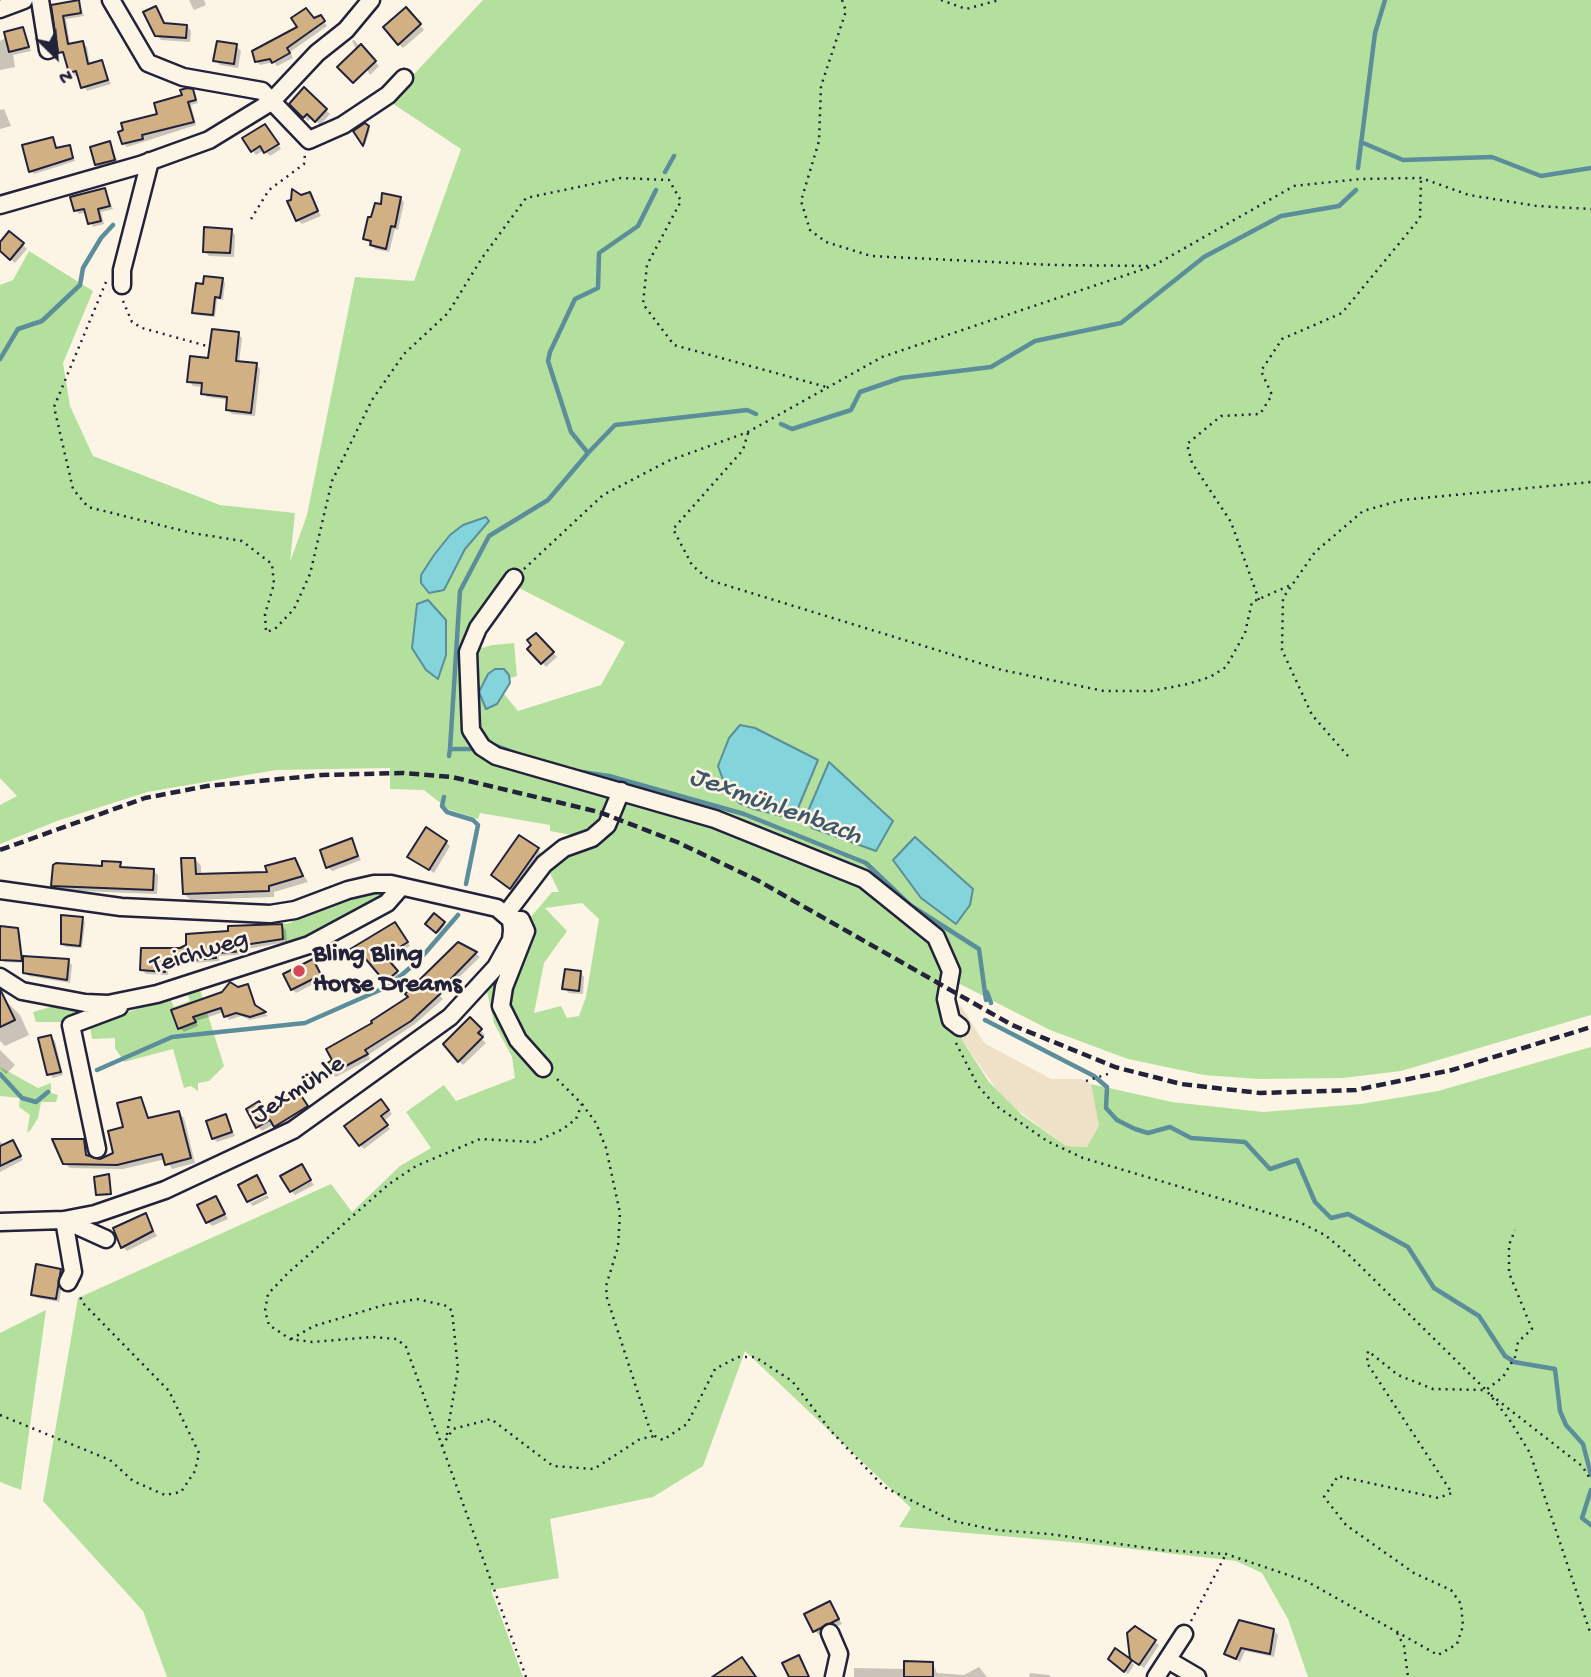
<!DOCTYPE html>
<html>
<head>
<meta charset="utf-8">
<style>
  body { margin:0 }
  #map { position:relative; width:1591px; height:1677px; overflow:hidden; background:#fcf5e5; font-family:"Gochi Hand",sans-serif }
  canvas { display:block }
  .north { position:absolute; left:21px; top:21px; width:70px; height:70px; -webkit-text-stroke:5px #fcf5e5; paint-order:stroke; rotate:155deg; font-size:19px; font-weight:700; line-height:28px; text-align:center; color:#22223b }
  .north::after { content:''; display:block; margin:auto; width:24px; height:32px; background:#22223b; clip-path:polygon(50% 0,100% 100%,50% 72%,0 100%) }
</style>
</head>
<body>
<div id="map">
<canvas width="1591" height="1677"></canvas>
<div class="north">N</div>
</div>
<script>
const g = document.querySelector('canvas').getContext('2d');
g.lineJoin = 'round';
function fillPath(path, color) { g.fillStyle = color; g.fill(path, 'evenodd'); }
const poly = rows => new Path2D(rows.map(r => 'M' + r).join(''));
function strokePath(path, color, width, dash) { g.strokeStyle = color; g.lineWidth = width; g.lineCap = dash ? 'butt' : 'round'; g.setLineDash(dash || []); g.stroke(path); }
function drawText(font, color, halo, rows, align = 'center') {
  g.font = font + ' "Gochi Hand",sans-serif'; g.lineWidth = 5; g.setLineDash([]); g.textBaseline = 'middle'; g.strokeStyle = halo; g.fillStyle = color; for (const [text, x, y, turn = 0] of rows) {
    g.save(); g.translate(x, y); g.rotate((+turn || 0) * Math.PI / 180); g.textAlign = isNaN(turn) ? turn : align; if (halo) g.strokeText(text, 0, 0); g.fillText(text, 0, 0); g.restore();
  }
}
fillPath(poly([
  [954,1002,962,1007,984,1043,1051,1079,1081,1079,1091,1084,1100,1126,1092,1143,1087,1147,1066,1146,1004,1100,962,1040]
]), '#efe0c8');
fillPath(poly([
  [483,0,1591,0,1591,1015,1401,1071,1343,1078,1259,1079,1204,1075,1128,1059,1050,1030,958,983,954,1002,962,1040,989,1082,1022,1115,1066,1146,1087,1147,1099,1126,1091,1084,1172,1102,1263,1112,1361,1104,1438,1091,1591,1047,1591,1677,1308,1677,1288,1619,1262,1573,1236,1561,1081,1543,899,1527,911,1508,745,1351,703,1466,653,1497,550,1519,559,1578,491,1590,523,1677,167,1677,143,1611,43,1501,78,1298,331,1184,352,1212,400,1166,431,1148,406,1112,444,1085,456,1101,515,1078,512,1057,494,1023,487,992,506,967,524,925,552,892,559,892,549,871,582,847,577,836,550,831,550,825,480,813,478,819,448,809,424,790,390,789,390,768,276,770,147,792,57,821,0,844,0,805,17,796,0,778,0,285,13,280,29,251,93,291,63,363,70,406,93,456,220,505,295,513,290,562,307,515,355,277,414,281,461,149,389,101],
  [486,517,489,521,465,549,444,590,429,593,463,525],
  [514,579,519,588,625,642,601,685,518,711,495,683,517,676,514,643,492,645,469,652],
  [582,903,599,919,586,997,579,1016,567,1018,561,1006,534,1013,544,963,567,931,545,908],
  [364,889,387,891,387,897,301,939,289,943,283,939,282,924,291,923,300,913],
  [200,990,224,1066,209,1081,198,1083,198,1091,191,1086,184,1088,173,1049,124,1062,115,1048,115,1038,92,1039,90,1025,170,998,174,1007,190,1001,187,993],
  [64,1003,96,1008,69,1022,36,1022,33,1012],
  [0,1067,38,1088,51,1083,51,1093,58,1095,56,1102,41,1102,38,1118,30,1131,27,1132,30,1115,19,1107,20,1098,0,1096],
  [46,1310,21,1490,0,1482,0,1333]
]), '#b4e09d');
const water = poly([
  [486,517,489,521,465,549,444,590,429,593,421,583,421,575,434,555,450,535,463,525,486,517],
  [428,600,446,620,446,655,438,679,426,670,412,648,417,604,428,600],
  [495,669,504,669,509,675,510,683,497,704,486,709,479,692,488,674,495,669],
  [740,725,755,728,818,760,796,813,786,817,754,809,739,803,727,791,718,766,729,738,740,725],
  [829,762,893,821,876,851,812,828,808,822,806,816,829,762],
  [915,837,973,889,970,905,956,924,921,898,893,860,915,837]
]);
fillPath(water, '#83d4db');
strokePath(water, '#5c8d9b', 2);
fillPath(poly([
  [189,0,204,0,206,5,194,10],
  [79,2,84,16,66,19,70,45,83,43,87,47,90,65,101,61,111,84,87,91,79,75,75,76,71,72,66,56,60,52,53,6],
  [155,8,166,25,187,26,191,31,190,42,161,40,157,35],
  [406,10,424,30,403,48,399,44],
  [314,20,324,21,327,26,290,52,293,58,277,66,274,62,260,65,256,61],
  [23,29,31,51,13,55,15,67,0,70,0,41],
  [354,40,379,66,370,75,352,41],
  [236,46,241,51,238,68,220,65,215,60],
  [304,90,330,114,320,125,312,117,308,121,291,104],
  [192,91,198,103,191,105,196,125,127,147,123,143],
  [4,109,11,126,0,129,0,110],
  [365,125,370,130,365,145,356,131],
  [269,130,281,149,270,156,264,150,256,155,244,139],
  [52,139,57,150,69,147,75,161,34,174,31,171],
  [110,143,119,164,101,169,96,164],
  [105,190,113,209,101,212,104,224,93,227,86,212,79,214,76,210],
  [309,194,321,216,302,224,297,220],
  [400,198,404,202,398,230,395,229,389,252,375,249,365,238,382,206],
  [231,230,235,235,234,257,209,256,205,251],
  [0,245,23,245,27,249,15,263,0,250],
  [223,280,225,283,223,300,217,299,215,317,197,315,194,312,204,286],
  [238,334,242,338,239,363,256,365,260,369,255,416,232,414,227,409,229,400,207,397,203,393,203,387,193,386,189,381],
  [536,635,557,657,546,667,530,649],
  [351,840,361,860,332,871,328,867],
  [446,842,450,846,434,873,410,857],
  [537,850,541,853,514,891,497,879],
  [195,859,201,866,201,876,270,874,294,860,308,882,274,892,274,897,191,900,184,894],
  [120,864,124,868,153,871,158,875,157,894,57,890,53,886],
  [434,915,445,925,439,933,428,924],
  [82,919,85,922,82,948,66,947,62,944],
  [282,926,286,930,287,942,247,949,248,954,219,956,219,961,169,965,168,975,146,974,142,970,180,950],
  [0,928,17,929,20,933,23,957,68,961,72,965,70,983,29,976,25,973,25,963,4,962,0,955],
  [398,928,410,946,387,960,400,976,390,984,368,959,360,965,356,961],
  [461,942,480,957,440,996,443,999,415,1024,368,1055,370,1059,336,1077,332,1073,375,1024,411,998,407,994],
  [312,961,323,979,296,993,292,989],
  [580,972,584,977,583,994,569,993,564,988],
  [247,986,258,1009,268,1016,250,1020,241,1016,229,1020,224,1012,196,1021,198,1026,184,1032,180,1028,173,1011],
  [5,1000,20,1015,29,1035,5,1046,0,1041,0,1003],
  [470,1019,485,1035,481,1038,486,1043,463,1065,459,1061],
  [51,1037,55,1041,63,1075,53,1078,49,1074],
  [0,1050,15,1065,6,1074,0,1068],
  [300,1095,311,1111,280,1130,274,1124,262,1131,258,1126,258,1104,264,1110],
  [141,1099,150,1120,179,1113,184,1118,195,1163,172,1169,166,1159,123,1169,70,1168,65,1163,83,1141,89,1146,90,1158,100,1161,115,1154],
  [385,1105,392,1114,384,1121,390,1129,364,1149,360,1145],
  [226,1117,235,1136,217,1142,213,1138],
  [0,1141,5,1146,12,1142,23,1160,0,1172],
  [301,1166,314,1185,295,1195,291,1191],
  [108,1176,112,1195,100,1196,98,1195],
  [267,1195,269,1198,253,1206,250,1203],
  [215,1198,228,1219,212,1226,208,1222],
  [146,1216,157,1236,127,1251,123,1247],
  [60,1270,64,1274,59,1302,37,1298,33,1294],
  [830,1604,842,1624,819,1635,815,1631],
  [1135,1628,1159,1645,1144,1668,1136,1662],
  [1274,1631,1278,1635,1274,1657,1245,1651,1240,1662,1226,1654],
  [1131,1661,1134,1665,1128,1674,1114,1663],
  [933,1664,937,1673,964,1675,979,1667,987,1677,854,1677,854,1668,906,1669],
  [1030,1673,1049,1675,1051,1677,1029,1677]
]), '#0003');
strokePath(poly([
  [1361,142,1403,160,1492,157,1541,176,1591,168],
  [1358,168,1375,33,1385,0],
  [665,172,674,156],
  [0,359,18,329,42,321,80,285,83,268,101,238,113,225],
  [781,424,792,429,851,410,860,392,901,378,991,367,1035,341,1121,323,1204,257,1281,216,1339,206,1356,190],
  [588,453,615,425,747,410,756,414],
  [488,746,494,745,529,758],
  [450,749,460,591,489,536,548,500,588,453,571,432,548,361,550,352,575,299,598,288,599,253,638,226,656,190],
  [449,756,450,749,477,749],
  [575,771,609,776,744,814,866,863,910,905,979,949,986,1000],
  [444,797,442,806,447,812,473,820,478,825,466,884],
  [987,992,991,1003],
  [985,1020,1094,1076,1107,1087,1106,1108,1117,1120,1135,1129,1148,1133,1170,1127,1191,1138,1245,1142,1270,1169,1297,1160,1315,1202,1331,1218,1348,1214,1408,1247,1434,1288,1479,1316,1505,1356,1513,1361],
  [97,1070,172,1037,305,1023,389,986,420,959,458,915],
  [0,1074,22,1098,36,1102,48,1092],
  [1514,1362,1555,1369,1560,1411,1566,1425,1583,1444,1591,1475],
  [1591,1490,1582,1518,1591,1525]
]), '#5c8d9b', 4.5);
const building = poly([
  [79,0,81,13,63,16,68,44,83,41,88,64,102,60,108,80,81,88,76,71,69,73,63,52,58,53,51,5,79,0],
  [156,6,164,23,187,25,186,38,155,36,143,12,156,6],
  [406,7,421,24,398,45,383,27,406,7],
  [306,8,314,18,321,15,325,21,287,48,290,53,272,63,270,59,255,62,252,51,297,27,291,18,306,8],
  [23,27,29,47,9,52,4,32,23,27],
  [217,41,237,44,234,64,213,61,217,41],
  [361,44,376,61,353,83,337,67,361,44],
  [304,87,327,109,315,122,307,114,303,118,289,104,304,87],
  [187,88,193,89,196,100,188,102,194,122,142,135,143,139,122,144,118,132,123,130,121,123,157,114,154,103,182,95,180,90,187,88],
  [365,123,369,126,363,146,353,131,365,123],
  [265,124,279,144,264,153,260,146,251,152,242,138,265,124],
  [53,137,56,148,70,145,73,158,29,172,22,145,53,137],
  [110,141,115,160,95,165,90,147,110,141],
  [105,188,110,206,98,209,101,221,88,224,84,209,74,211,70,197,105,188],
  [292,189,301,195,310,192,318,211,296,221,287,201,291,200,292,189],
  [382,193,401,197,395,227,391,226,386,249,370,245,371,241,363,239,368,217,371,217,375,203,381,204,382,193],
  [204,227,232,229,230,253,203,252,204,227],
  [9,231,24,243,10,260,0,251,0,242,9,231],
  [204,276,223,278,220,298,215,297,213,315,192,313,196,283,203,284,204,276],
  [212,329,239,332,236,361,257,363,251,413,226,410,227,397,201,394,202,383,187,382,190,356,208,358,212,329],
  [536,633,554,652,541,664,527,649,531,645,527,640,536,633],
  [426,827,447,841,429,870,407,857,426,827],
  [519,835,539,848,510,889,491,875,519,835],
  [352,838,358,856,326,868,320,850,352,838],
  [181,858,195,858,196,874,267,872,265,866,295,858,303,876,269,886,269,891,183,894,181,858],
  [102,861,121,862,120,867,154,869,153,890,51,886,53,865,56,863,102,866,102,861],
  [434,913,445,922,436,933,425,924,434,913],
  [61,915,83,917,80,946,61,944,61,915],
  [395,922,408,942,385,956,398,971,385,982,364,957,355,962,347,951,395,922],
  [282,924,283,939,244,945,245,951,216,953,216,958,166,962,165,972,140,970,141,948,180,948,186,945,186,934,228,931,228,926,282,924],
  [0,926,18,928,22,961,0,960,0,926],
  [458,942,477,952,438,992,440,994,411,1021,365,1050,368,1054,331,1074,326,1064,332,1060,326,1049,372,1023,371,1021,408,997,405,994,458,942],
  [23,956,69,959,67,980,23,973,23,956],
  [313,959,321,975,291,990,283,974,313,959],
  [565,969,581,971,579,991,562,989,565,969],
  [230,982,238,987,248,984,255,1005,266,1012,250,1017,236,1013,224,1017,221,1008,193,1017,196,1022,178,1029,171,1010,222,992,230,982],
  [0,989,15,1020,0,1027,0,989],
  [470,1017,482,1029,478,1033,483,1037,458,1062,443,1044,470,1017],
  [51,1035,61,1072,47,1075,38,1038,51,1035],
  [296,1088,308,1106,274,1127,270,1120,256,1128,246,1109,259,1101,263,1109,296,1088],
  [141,1097,148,1118,179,1111,191,1158,165,1165,162,1154,117,1165,63,1164,52,1139,84,1139,86,1155,100,1159,113,1153,108,1131,123,1127,117,1103,141,1097],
  [381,1099,389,1110,381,1116,388,1125,359,1146,344,1126,381,1099],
  [226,1114,232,1132,212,1139,206,1121,226,1114],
  [13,1140,21,1156,0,1166,0,1146,13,1140],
  [302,1164,311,1180,290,1192,280,1176,302,1164],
  [109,1174,111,1194,96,1195,94,1177,109,1174],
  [257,1175,266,1193,247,1202,238,1185,257,1175],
  [216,1196,225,1214,206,1223,197,1205,216,1196],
  [146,1213,153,1231,121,1248,113,1228,146,1213],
  [36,1264,61,1269,56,1299,31,1295,36,1264],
  [830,1601,839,1619,813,1632,804,1614,830,1601],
  [1239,1620,1274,1629,1270,1654,1241,1648,1236,1659,1224,1654,1239,1620],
  [1135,1626,1156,1640,1139,1665,1130,1659,1127,1633,1135,1626],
  [1115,1648,1132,1660,1124,1672,1108,1659,1115,1648],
  [799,1655,809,1677,789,1677,782,1663,799,1655],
  [742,1657,756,1677,712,1677,742,1657],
  [904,1661,933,1662,933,1677,904,1677,904,1661]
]);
fillPath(building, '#d1b084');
strokePath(building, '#22223b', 2);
const minor = poly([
  [40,0,48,50],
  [111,0,148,63,183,77,262,91,309,140,343,125,388,95,404,78],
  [0,9,24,0],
  [0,205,140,165,209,140,271,102,317,53,346,30,371,0],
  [122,285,122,270,150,161],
  [514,578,478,628,468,652,471,730,482,747,496,756,715,819,864,879,936,937,951,971,946,999,951,1020,960,1027],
  [0,890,121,907,270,914,295,910,348,890,374,884,391,884,497,908,511,920,512,930,511,940,496,967,450,1017,293,1130,165,1190,95,1214,64,1220,0,1222],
  [506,914,544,864,564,848,592,838,607,825,621,791],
  [511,920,521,920,526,931,504,987,501,1006,518,1040,543,1068],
  [0,977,22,991,85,1003,108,1004,157,994,309,945,387,903,401,887],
  [97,1149,71,1025,119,1007],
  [64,1220,73,1272,68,1282],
  [64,1220,106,1239],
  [830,1633,839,1654,834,1677],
  [1168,1660,1197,1677],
  [1156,1677,1184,1634]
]);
strokePath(minor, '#22223b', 21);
strokePath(poly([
  [842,0,846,11,821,86,819,141,801,201,810,230,826,242,871,256,1053,265,1150,266],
  [941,0,966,9,999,0],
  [251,219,269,190,304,164,305,154],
  [106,282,54,407,73,489,88,507,192,533,242,541,272,564,274,584,265,614,266,632,275,629,294,609,310,574,332,481,372,400,404,354,448,313,482,258,526,198,621,178,669,180,681,201,647,265,643,304,674,345,830,388],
  [123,301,132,322,142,328,207,346],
  [748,433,743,450,673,529,692,565,709,580,1002,670,1104,691,1151,691,1188,684,1210,677,1226,667,1245,633,1252,602,1293,584],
  [524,569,603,495,668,461,748,432,882,357,1153,266,1294,186,1360,179,1421,178,1469,195,1537,206,1591,209],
  [1259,600,1231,522,1192,463,1187,444,1221,416,1260,414,1272,395,1261,371,1282,339,1342,313,1420,218,1421,179],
  [1348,756,1312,715,1282,650,1283,598,1315,552,1363,511,1402,500,1591,482],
  [956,1043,978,1086,995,1105,1047,1141,1083,1158,1299,1222,1325,1235,1348,1254,1486,1390,1509,1419,1530,1453,1591,1635],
  [1086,1081,1111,1073],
  [582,1104,596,1123,606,1148,620,1213,618,1247,606,1286,607,1298,650,1430,655,1436,663,1440,687,1424,715,1369,738,1357,755,1357,792,1381,831,1431,884,1487,953,1521,996,1530,1049,1534,1162,1550,1226,1554,1306,1581,1438,1655,1457,1644,1463,1626,1461,1604,1451,1590,1414,1573,1346,1525,1324,1497,1338,1476,1438,1498,1452,1493,1367,1363,1368,1351,1398,1375,1433,1389,1486,1390,1503,1377,1515,1357,1518,1342,1532,1329,1509,1273,1509,1245,1515,1230],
  [291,1339,314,1326,384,1305,417,1299,447,1306,452,1311,458,1369,446,1440],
  [1491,1395,1582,1466,1591,1480],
  [0,1415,110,1460,133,1481,165,1495,181,1492,195,1471,199,1453,169,1391,82,1302,79,1293],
  [442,1446,453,1429,491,1419,553,1466,594,1469,640,1439,655,1436],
  [1191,1621,1226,1554],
  [1397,1633,1404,1646,1408,1677],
  [526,1677,406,1347,397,1339,372,1337,312,1342,290,1339,269,1325,265,1311,268,1294,288,1273,389,1184,416,1166,480,1139,535,1142,563,1129,576,1119,582,1104,556,1078]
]), '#22223b', 2.5, [2, 5]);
strokePath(minor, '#fcf5e5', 16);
strokePath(poly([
  [0,850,145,798,207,786,322,775,403,773,452,777,599,812,677,842,757,880,1012,1025,1115,1067,1181,1084,1260,1093,1356,1090,1452,1070,1591,1027]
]), '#22223b', 4.5, [10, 5]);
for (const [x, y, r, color] of [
  [299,971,7,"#d1495b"]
]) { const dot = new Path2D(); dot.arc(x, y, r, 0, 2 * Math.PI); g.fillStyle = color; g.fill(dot); strokePath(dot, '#fcf5e5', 2.5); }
drawText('26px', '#22223b', '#fcf5e5', [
  ["Teichweg",200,954,-17],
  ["Jexmühle",299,1091,-33]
]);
drawText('bold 26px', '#22223b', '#fcf5e5', [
  ["Bling Bling",313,956],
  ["Horse Dreams",313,986]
], 'left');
drawText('italic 28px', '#3f576b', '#fcf5e5', [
  ["Jexmühlenbach",775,808,20]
]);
</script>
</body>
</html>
